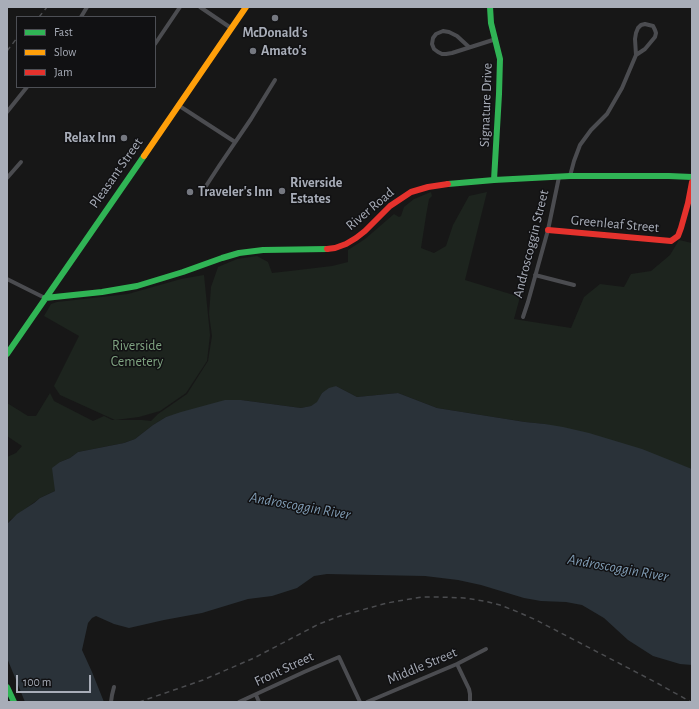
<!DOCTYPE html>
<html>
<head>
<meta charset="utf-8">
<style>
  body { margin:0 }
  #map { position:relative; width:699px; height:709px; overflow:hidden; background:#171717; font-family:"Alegreya Sans",sans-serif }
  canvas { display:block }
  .frame { position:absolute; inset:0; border:8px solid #a8adb8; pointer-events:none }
  .legend { position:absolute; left:16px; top:16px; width:140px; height:72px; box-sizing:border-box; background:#111113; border:1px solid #4d4f55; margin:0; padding:5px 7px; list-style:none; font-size:12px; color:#a8adb8 }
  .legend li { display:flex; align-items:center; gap:8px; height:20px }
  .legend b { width:20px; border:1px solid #4d4f55 }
  .scale { position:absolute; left:16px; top:675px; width:75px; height:18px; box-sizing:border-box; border:2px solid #a8adb8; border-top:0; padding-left:5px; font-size:12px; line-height:14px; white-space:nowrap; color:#a8adb8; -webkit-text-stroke:3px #111113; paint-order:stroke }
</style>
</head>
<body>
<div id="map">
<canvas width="699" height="709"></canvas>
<div class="frame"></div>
<ul class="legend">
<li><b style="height:5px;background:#30b455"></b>Fast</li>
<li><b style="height:5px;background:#ff9f0a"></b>Slow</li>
<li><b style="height:5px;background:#e5322d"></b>Jam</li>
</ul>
<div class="scale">100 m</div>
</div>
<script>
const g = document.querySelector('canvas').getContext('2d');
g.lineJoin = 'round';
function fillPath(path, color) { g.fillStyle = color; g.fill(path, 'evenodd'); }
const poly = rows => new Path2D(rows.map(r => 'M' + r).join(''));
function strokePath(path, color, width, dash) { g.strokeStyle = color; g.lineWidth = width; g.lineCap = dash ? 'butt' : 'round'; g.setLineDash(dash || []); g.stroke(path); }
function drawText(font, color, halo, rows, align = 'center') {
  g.font = font + ' "Alegreya Sans",sans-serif'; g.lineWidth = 3; g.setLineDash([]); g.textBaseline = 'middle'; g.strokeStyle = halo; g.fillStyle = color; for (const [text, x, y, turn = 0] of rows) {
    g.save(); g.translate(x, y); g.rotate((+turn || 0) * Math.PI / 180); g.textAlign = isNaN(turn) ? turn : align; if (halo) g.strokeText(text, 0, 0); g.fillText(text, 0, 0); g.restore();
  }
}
fillPath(poly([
  [431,192,432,196,429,199,426,216,421,248,434,253,446,246,453,225,469,196,487,192,465,280,520,297,514,319,571,328,584,297,600,284,624,287,631,274,651,271,670,255,679,240,692,243,692,469,672,462,545,424,525,422,437,408,398,393,357,397,336,386,322,393,318,402,311,406,301,408,241,400,166,417,153,425,135,439,124,443,78,452,70,458,60,462,55,491,40,498,10,520,7,524,7,457,16,453,22,446,7,436,7,403,28,416,36,416,50,393,54,401,93,421,104,416,112,420,115,420,60,395,54,386,79,336,44,316,51,304,57,302,128,294,181,279,204,275,210,335,207,361,186,393,160,411,139,417,115,420,142,420,151,421,158,414,187,394,208,361,212,336,209,314,211,287,218,267,237,259,257,256,268,262,272,273,290,271,332,266,348,262,348,250,365,239,394,214,399,217,401,216,404,207,414,199]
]), '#1d241e');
fillPath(poly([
  [336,386,357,397,398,393,437,408,525,422,545,424,563,427,589,433,642,449,692,469,692,665,680,664,653,656,628,640,604,618,582,605,566,602,541,601,524,598,481,585,458,580,425,576,327,574,314,576,297,588,272,596,248,599,202,613,164,620,129,628,114,624,96,616,92,618,88,623,82,650,92,672,104,702,25,702,7,658,7,524,17,514,34,503,40,498,55,491,52,468,60,462,70,458,78,452,124,443,135,439,153,425,166,417,181,412,225,400,241,400,301,408,311,406,317,402,322,393,329,388]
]), '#2a3239');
strokePath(poly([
  [200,7,231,28],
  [81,17,87,7],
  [645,24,653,26,655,30,656,33,655,37,645,49,636,55,635,39,636,33,638,28,641,25,645,24],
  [155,44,180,7],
  [469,47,457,36,449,32,443,31,436,34,433,38,432,44,434,49,438,52,442,54,446,54,452,53,496,39],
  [178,105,235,142],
  [7,112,27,87],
  [570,176,574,161,580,145,591,130,607,114,622,88,636,55],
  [7,178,21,162],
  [206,186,219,166,251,119,275,80],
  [535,275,574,285],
  [7,279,45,298],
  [523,317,528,302,548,230,559,177],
  [457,664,469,689,470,694,470,702],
  [256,695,259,702],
  [111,702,112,695,114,687],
  [239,702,304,672,339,657,360,702],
  [367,702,457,664,486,649]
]), '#4b4c50', 4);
strokePath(poly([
  [490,7,491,23,500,59,499,94,494,180],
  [448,184,494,180,570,176,669,176,692,177],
  [45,298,102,292,137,286,183,272,222,258,239,253,263,250,327,249],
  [7,354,144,156],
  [7,687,14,702]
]), '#30b455', 6);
strokePath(poly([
  [144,156,246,7]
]), '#ff9f0a', 6);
strokePath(poly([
  [548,230,671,241,678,236,681,228,688,203,692,182],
  [327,249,335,248,346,244,356,238,365,231,390,206,411,192,428,187,448,184]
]), '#e5322d', 6);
strokePath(poly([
  [39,17,47,7],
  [7,51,17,38],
  [139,702,203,680,254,658,319,624,340,616,387,603,422,597,439,597,464,598,484,601,500,605,518,612,536,620,657,683,691,702]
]), '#4b4c4f', 1.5, [5, 4]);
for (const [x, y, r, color] of [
  [275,18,4,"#757880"],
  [253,51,4,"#757880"],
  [124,138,4,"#757880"],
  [282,191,4,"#757880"],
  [190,192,4,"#757880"]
]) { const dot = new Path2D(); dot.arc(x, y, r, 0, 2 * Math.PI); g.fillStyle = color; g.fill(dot); strokePath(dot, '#111113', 1.5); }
drawText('bold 14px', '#a8adb8', '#111113', [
  ["McDonald's",275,33,"center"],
  ["Amato's",261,51],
  ["Relax Inn",116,138,"right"],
  ["Riverside",290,183],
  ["Estates",290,199],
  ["Traveler's Inn",198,192]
], 'left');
drawText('14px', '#a8adb8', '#111113', [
  ["Signature Drive",486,105,-88],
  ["Pleasant Street",116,173,-55],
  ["River Road",370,209,-40],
  ["Greenleaf Street",615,224,5],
  ["Androscoggin Street",531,244,-76],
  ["Middle Street",422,666,-23],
  ["Front Street",284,669,-25]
]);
drawText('14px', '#7fa381', '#111113', [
  ["Riverside",137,346],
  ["Cemetery",137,362]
]);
drawText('italic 15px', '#7f9bb3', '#111113', [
  ["Androscoggin River",300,506,10],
  ["Androscoggin River",618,568,10]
]);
</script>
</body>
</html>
